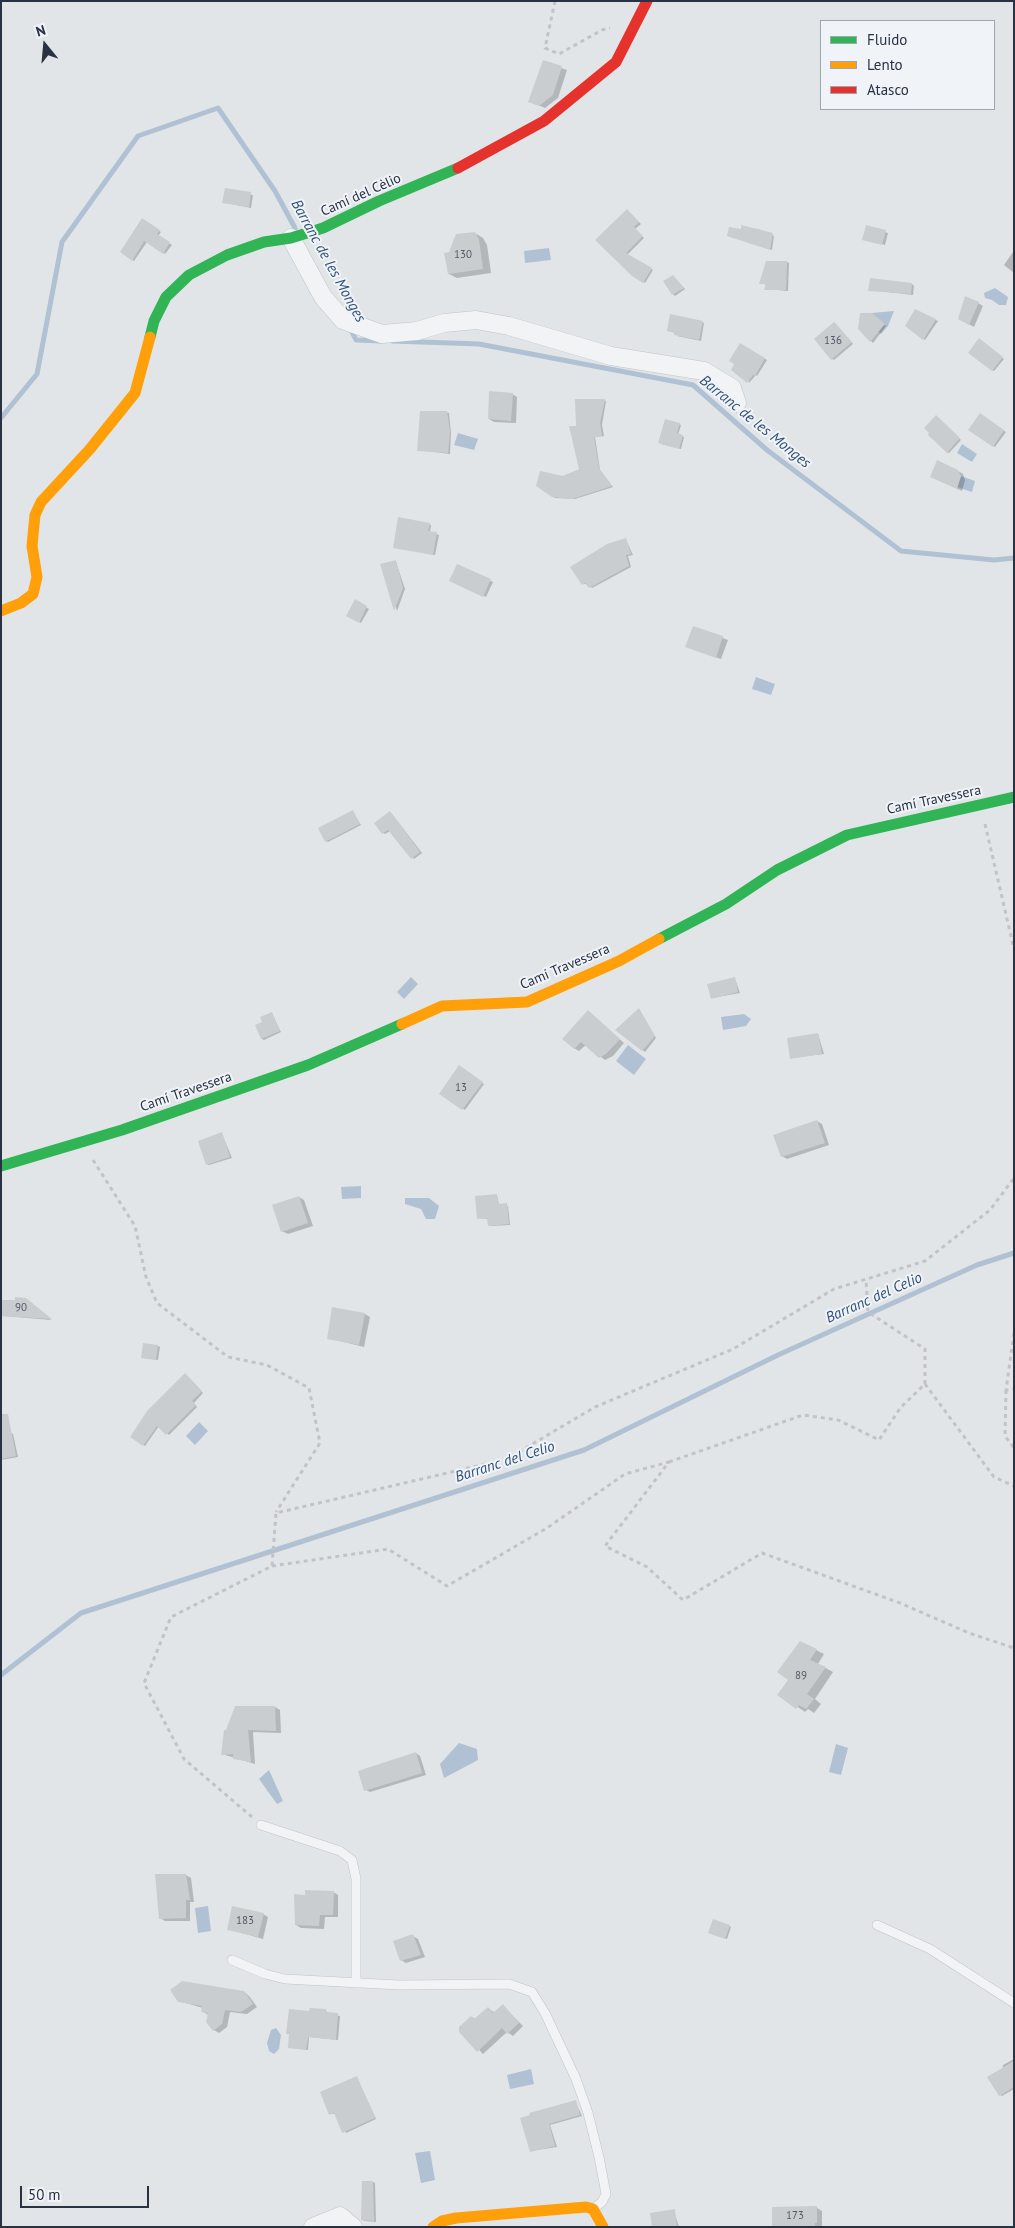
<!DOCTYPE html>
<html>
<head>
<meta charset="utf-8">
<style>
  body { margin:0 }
  #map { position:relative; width:1015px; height:2228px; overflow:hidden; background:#e2e5e8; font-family:"PT Sans",sans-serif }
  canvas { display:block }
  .frame { position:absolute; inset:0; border:2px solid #283242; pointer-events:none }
  .legend { position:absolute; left:820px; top:20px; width:175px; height:90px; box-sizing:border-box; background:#f0f3f7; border:1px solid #a0a6af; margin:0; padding:6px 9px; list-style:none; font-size:15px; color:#283242 }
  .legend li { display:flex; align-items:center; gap:10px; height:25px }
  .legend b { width:25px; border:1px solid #a0a6af }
  .north { position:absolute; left:20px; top:20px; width:50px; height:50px; -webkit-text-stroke:4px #f0f3f7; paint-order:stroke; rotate:343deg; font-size:14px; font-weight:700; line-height:20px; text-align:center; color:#283242 }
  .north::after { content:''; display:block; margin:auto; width:18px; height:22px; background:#283242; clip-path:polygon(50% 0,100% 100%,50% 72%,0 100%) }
  .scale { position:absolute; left:20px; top:2186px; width:129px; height:22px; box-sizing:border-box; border:2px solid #283242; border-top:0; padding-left:6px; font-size:15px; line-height:18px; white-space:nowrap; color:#283242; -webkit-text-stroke:4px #f0f3f7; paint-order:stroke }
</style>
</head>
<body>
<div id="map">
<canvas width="1015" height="2228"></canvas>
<div class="frame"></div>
<ul class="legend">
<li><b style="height:6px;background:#30b455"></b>Fluido</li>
<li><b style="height:6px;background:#ff9f0a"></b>Lento</li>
<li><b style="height:6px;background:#e5322d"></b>Atasco</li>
</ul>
<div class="north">N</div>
<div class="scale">50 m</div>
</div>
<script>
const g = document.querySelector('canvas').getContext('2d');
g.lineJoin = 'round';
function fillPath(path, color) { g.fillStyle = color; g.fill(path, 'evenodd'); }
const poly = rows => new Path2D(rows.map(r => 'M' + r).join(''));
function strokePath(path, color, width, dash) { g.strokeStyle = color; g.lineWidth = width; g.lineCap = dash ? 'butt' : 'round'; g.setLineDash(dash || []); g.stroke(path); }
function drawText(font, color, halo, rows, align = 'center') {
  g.font = font + ' "PT Sans",sans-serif'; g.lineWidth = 4; g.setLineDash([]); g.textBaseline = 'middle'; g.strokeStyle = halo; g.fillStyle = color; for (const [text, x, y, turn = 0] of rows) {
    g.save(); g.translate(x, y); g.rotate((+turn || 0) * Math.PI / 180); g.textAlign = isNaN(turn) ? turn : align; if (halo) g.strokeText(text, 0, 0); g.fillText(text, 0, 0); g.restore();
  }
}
fillPath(poly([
  [549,248,551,260,525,263,524,251],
  [995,288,1008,297,1006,305,999,305,992,300,985,298,984,293],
  [894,311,888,326,881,334,866,321,872,313],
  [458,433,478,439,474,450,454,445],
  [962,444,977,454,972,462,957,453],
  [961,476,975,481,972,492,957,487],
  [756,677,775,684,771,695,752,689],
  [411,977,418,984,404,999,397,992],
  [744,1014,751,1019,746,1026,723,1030,721,1017],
  [628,1045,646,1059,634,1075,616,1061],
  [361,1186,361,1198,342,1199,341,1187],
  [405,1198,429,1198,439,1206,435,1219,426,1219,421,1209,405,1204],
  [199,1422,208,1431,195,1445,186,1436],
  [459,1743,477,1749,478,1760,444,1778,440,1764],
  [836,1744,848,1748,841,1775,829,1772],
  [269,1770,283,1801,277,1804,259,1779],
  [208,1906,211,1931,198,1933,195,1908],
  [276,2028,281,2035,279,2049,274,2054,269,2051,267,2043,271,2030],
  [531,2069,534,2084,510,2089,507,2075],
  [430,2151,435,2180,421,2183,415,2153]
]), '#b0c1d4');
fillPath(poly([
  [544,62,567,70,558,98,545,108,533,103],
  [226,190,253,195,251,208,226,203],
  [629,212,641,224,635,229,644,238,627,255,653,270,645,283,632,275,597,240],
  [143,220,161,232,158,236,172,245,165,254,147,242,134,261,122,252],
  [867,226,888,233,885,245,866,240],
  [742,227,758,229,774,236,772,250,731,237,742,230],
  [475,233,483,238,487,245,491,273,457,278,449,274,450,253],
  [1013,252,1014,253,1014,273,1004,265],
  [787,262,789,263,788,291,766,289,767,285,761,283],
  [673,276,685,289,675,296,673,294],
  [912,284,914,286,913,295,870,290],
  [978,303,983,306,974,327,959,319],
  [915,310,938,321,925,340,907,326],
  [875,316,886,326,873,343,859,328],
  [702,322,704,323,701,341,677,336],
  [835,323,853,344,834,360,832,359],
  [981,341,1004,359,994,371,992,370],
  [740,345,767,360,757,376,756,375,749,383],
  [512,394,517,397,516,423,494,422,489,419],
  [604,400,606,401,602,425,604,436,595,437,600,470,613,487,575,499,555,498,537,485,580,470,578,427],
  [446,412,449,413,451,433,450,454,418,450],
  [980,415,1006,432,995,447,970,430],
  [938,418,961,440,949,453,947,452],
  [679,424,681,425,678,435,684,437,681,449,661,444],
  [958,471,963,474,965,480,962,491,936,479],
  [429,524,431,525,430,532,439,535,435,555,394,547],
  [626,540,633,555,628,556,631,567,592,588,588,584,583,584],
  [396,562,405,589,397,611,382,565],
  [458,565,493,582,486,597,451,580],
  [355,601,369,609,361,623,347,615],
  [694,627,728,640,721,659,692,649],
  [353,812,361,825,328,842,326,841],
  [392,814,422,853,414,859,390,831,385,834,383,833],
  [735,979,740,993,712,998],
  [639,1010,656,1038,645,1052,617,1030],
  [588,1012,624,1043,613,1056,605,1060,586,1045,579,1051,574,1048],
  [272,1014,281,1032,264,1040,262,1039,263,1023],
  [818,1034,824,1054,791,1058],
  [460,1067,484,1084,465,1110,441,1094],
  [817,1121,822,1124,829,1145,787,1159,782,1156],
  [222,1134,232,1158,209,1165,207,1164],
  [497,1195,499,1205,508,1206,510,1225,491,1226,489,1219,478,1218],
  [299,1197,304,1200,313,1226,288,1234,282,1231],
  [26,1299,28,1301,51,1320,3,1316,4,1301],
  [365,1314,370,1317,364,1347,328,1338],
  [158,1346,160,1347,158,1360,144,1358],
  [187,1376,203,1393,194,1403,197,1407,169,1435,159,1426,145,1446,132,1436],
  [1,1426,13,1434,18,1457,1,1460],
  [816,1650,824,1654,818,1664,833,1672,815,1699,821,1704,814,1713,808,1709,805,1712,779,1694],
  [275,1707,280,1710,281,1733,253,1732,255,1764,222,1754,225,1731],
  [416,1753,420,1756,426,1775,370,1792,366,1790],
  [186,1875,191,1878,194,1902,190,1902,190,1921,165,1921,160,1918],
  [333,1892,338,1895,338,1917,325,1917,324,1929,301,1928,296,1925,306,1896],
  [263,1914,268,1917,263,1939,228,1929],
  [729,1926,731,1927,727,1939,712,1934],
  [413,1936,418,1939,425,1957,406,1963,401,1960],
  [244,1992,249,1996,257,2007,247,2014,230,2012,227,2027,219,2033,214,2030,209,2015,203,2012,203,2008,179,2001],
  [503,2006,523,2026,513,2036,507,2032,483,2054,459,2029,472,2017,476,2020,488,2008,495,2013],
  [326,2010,328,2014,340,2016,338,2040,309,2037,308,2050,289,2047,310,2012],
  [1014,2059,1014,2089,1002,2096,1000,2095,1003,2065],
  [357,2078,376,2119,346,2133,336,2114,330,2114],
  [575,2101,582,2116,550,2125,557,2147,531,2151,521,2119],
  [373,2182,375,2183,376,2222,365,2221,362,2220],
  [817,2208,822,2211,822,2227,774,2227],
  [674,2211,679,2227,653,2227]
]), '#0003');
strokePath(poly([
  [350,328,356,340,381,341],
  [392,341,479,344,693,385,767,450,901,551,994,560,1014,558],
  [1,418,37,374,62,242,138,136,218,108,275,191,295,228],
  [1,1675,81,1613,584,1450,778,1355,977,1265,1014,1253]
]), '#b0c1d4', 5);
fillPath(poly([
  [543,60,562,66,553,95,539,106,528,102],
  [225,188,251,192,249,207,222,203],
  [627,209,639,222,634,227,643,236,626,253,652,268,643,283,632,276,595,240],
  [142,218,160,230,157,234,170,242,163,254,144,241,132,261,120,252],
  [741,225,773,233,770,250,727,236,729,227,741,229],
  [866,225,886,230,882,245,862,240],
  [475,232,479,240,483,269,448,274,444,253,449,252,456,234],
  [766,261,787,261,786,290,764,290,766,284,759,284],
  [673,275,684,288,672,295,663,281],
  [870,278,912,283,911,294,868,291],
  [965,296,979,302,969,325,958,319],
  [915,309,936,319,923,340,905,326],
  [860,313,872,313,885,324,870,342,858,329],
  [670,314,703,321,699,340,674,335,674,333,667,331],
  [834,322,852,342,831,360,814,339],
  [979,338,1003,357,992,371,968,353],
  [740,343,765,358,755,376,753,375,747,383,731,370,734,364,729,361],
  [489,391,513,393,511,421,488,419],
  [575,399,605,399,600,423,602,436,594,437,599,468,612,486,572,499,552,497,536,486,540,471,563,476,579,469,569,426,576,426],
  [420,411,447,411,450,431,448,453,417,451],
  [980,413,1004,430,993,447,968,430],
  [936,415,960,438,947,453,928,435,929,433,924,428],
  [665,419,680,423,677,433,683,435,679,449,658,443],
  [937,460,958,470,961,476,957,489,930,477],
  [398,517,430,523,428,531,437,532,433,555,393,548],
  [626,538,631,554,626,555,629,566,589,588,585,583,582,585,570,567,607,544],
  [396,560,403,588,394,611,380,564],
  [457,564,491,579,483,597,449,581],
  [355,599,367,606,359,623,346,616],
  [693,626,723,636,716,658,685,647],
  [353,810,360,824,325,842,318,828],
  [390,811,420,852,411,859,388,830,382,834,374,823],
  [735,977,738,992,711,999,707,984],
  [639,1008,655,1036,642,1051,615,1030],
  [588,1010,620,1039,607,1053,599,1058,581,1042,574,1049,562,1039],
  [272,1012,280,1031,261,1039,255,1025,262,1022,260,1017],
  [818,1033,822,1054,790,1059,787,1038],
  [459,1065,483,1082,462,1110,439,1094],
  [817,1120,825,1143,781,1157,773,1135],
  [222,1132,230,1157,206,1165,198,1141],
  [497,1194,498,1204,507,1203,509,1224,488,1226,487,1218,477,1219,475,1196],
  [299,1196,308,1223,281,1232,272,1205],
  [15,1297,26,1298,52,1319,1,1316,2,1300,15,1300],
  [332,1307,365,1313,359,1345,327,1339],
  [143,1343,158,1345,156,1360,141,1358],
  [185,1373,202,1391,192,1401,196,1405,166,1435,157,1426,143,1446,130,1437,147,1411],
  [1,1414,8,1414,16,1456,1,1459],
  [800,1641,817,1649,810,1660,826,1667,807,1694,814,1699,806,1709,799,1705,796,1709,777,1695,788,1680,777,1672],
  [235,1706,275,1706,276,1731,248,1730,251,1762,233,1759,233,1754,221,1755,224,1730,226,1730],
  [416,1752,422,1773,364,1791,358,1771],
  [155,1874,186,1874,190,1900,186,1900,186,1918,159,1919],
  [305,1890,334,1891,333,1915,320,1915,319,1926,295,1925,294,1894,305,1895],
  [232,1906,264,1913,258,1937,227,1930],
  [713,1919,730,1925,725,1939,708,1933],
  [413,1934,421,1955,400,1961,393,1941],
  [182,1981,244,1991,253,2004,241,2012,225,2010,222,2024,213,2031,206,2022,208,2013,201,2012,202,2006,178,2002,170,1990],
  [503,2004,519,2023,507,2034,502,2028,477,2052,459,2032,459,2027,471,2016,474,2019,488,2007,493,2013],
  [310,2008,326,2009,326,2012,338,2013,336,2040,308,2037,306,2050,288,2048,289,2034,286,2034,289,2009,309,2011],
  [1014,2061,1014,2087,999,2096,987,2077],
  [357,2076,375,2118,342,2133,334,2113,329,2115,320,2092],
  [576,2100,580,2115,549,2124,555,2146,530,2152,520,2118,530,2115,529,2113],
  [362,2181,373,2181,374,2221,361,2220],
  [817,2206,817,2223,815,2223,815,2227,772,2227,772,2207],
  [675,2209,677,2227,652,2227,650,2213]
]), '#cacdd0');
const lane = poly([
  [261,1825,340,1851,352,1860,356,1879,356,1983],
  [877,1925,930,1949,1014,2003],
  [232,1960,265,1974,285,1979,399,1985,509,1984,532,1992,545,2013,576,2079,588,2113,599,2157,606,2194,602,2202,593,2209]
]);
const street = poly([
  [291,238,323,297,343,320,382,334,417,331,444,323,476,320,509,326,611,356,704,371,732,388,737,403],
  [313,2227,340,2216,353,2227]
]);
strokePath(lane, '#c0c3c6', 10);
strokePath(street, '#c0c3c6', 19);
strokePath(poly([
  [555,1,545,48,559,54,602,30,610,28],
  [985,824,1014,949],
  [93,1160,135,1226,146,1277,157,1303,228,1357,267,1365,309,1388,320,1443,276,1512],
  [1014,1333,1006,1390,1014,1389],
  [925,1384,994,1477,1014,1486],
  [1006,1390,1005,1436,1014,1448],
  [669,1462,803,1415,838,1420,879,1440,901,1407,925,1384,925,1349,868,1312,866,1279],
  [272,1566,388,1549,447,1586,547,1528,625,1474,669,1462,605,1546,647,1567,683,1600,762,1553,900,1603,969,1633,1014,1648],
  [252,1817,184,1759,144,1683,171,1617,272,1566,276,1513,507,1459,595,1407,733,1349,834,1289,925,1261,990,1210,1014,1178]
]), '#c1c3c8', 3, [4, 4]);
strokePath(lane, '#f2f3f4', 9);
strokePath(street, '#f2f3f4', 18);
strokePath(poly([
  [150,337,154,321,166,297,189,275,227,255,264,242,291,238,323,228,379,201,458,168],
  [659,939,726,904,777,870,847,835,1014,797],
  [1,1166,122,1130,308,1065,402,1024]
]), '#30b455', 11);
strokePath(poly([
  [1,611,21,603,33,594,37,577,32,546,35,515,41,502,90,449,135,393,150,337],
  [402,1024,442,1006,527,1002,619,961,659,939],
  [433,2227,442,2221,456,2218,586,2207,593,2209,603,2227]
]), '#ff9f0a', 11);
strokePath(poly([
  [458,168,544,121,616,62,647,1]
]), '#e5322d', 11);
drawText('11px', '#515a66', null, [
  ["130",463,255],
  ["136",833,341],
  ["13",461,1088],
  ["90",21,1308],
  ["89",801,1676],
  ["183",245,1921],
  ["173",795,2216]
]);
drawText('14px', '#283242', '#f0f3f7', [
  ["Camí del Cèlio",361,195,-24],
  ["Camí Travessera",934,800,-12],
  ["Camí Travessera",565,967,-23],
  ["Camí Travessera",186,1092,-19]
]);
drawText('italic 15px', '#315077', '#f0f3f7', [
  ["Barranc de les Monges",328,261,61],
  ["Barranc de les Monges",755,422,39],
  ["Barranc del Celio",874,1298,-24],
  ["Barranc del Celio",505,1462,-18]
]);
</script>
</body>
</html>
